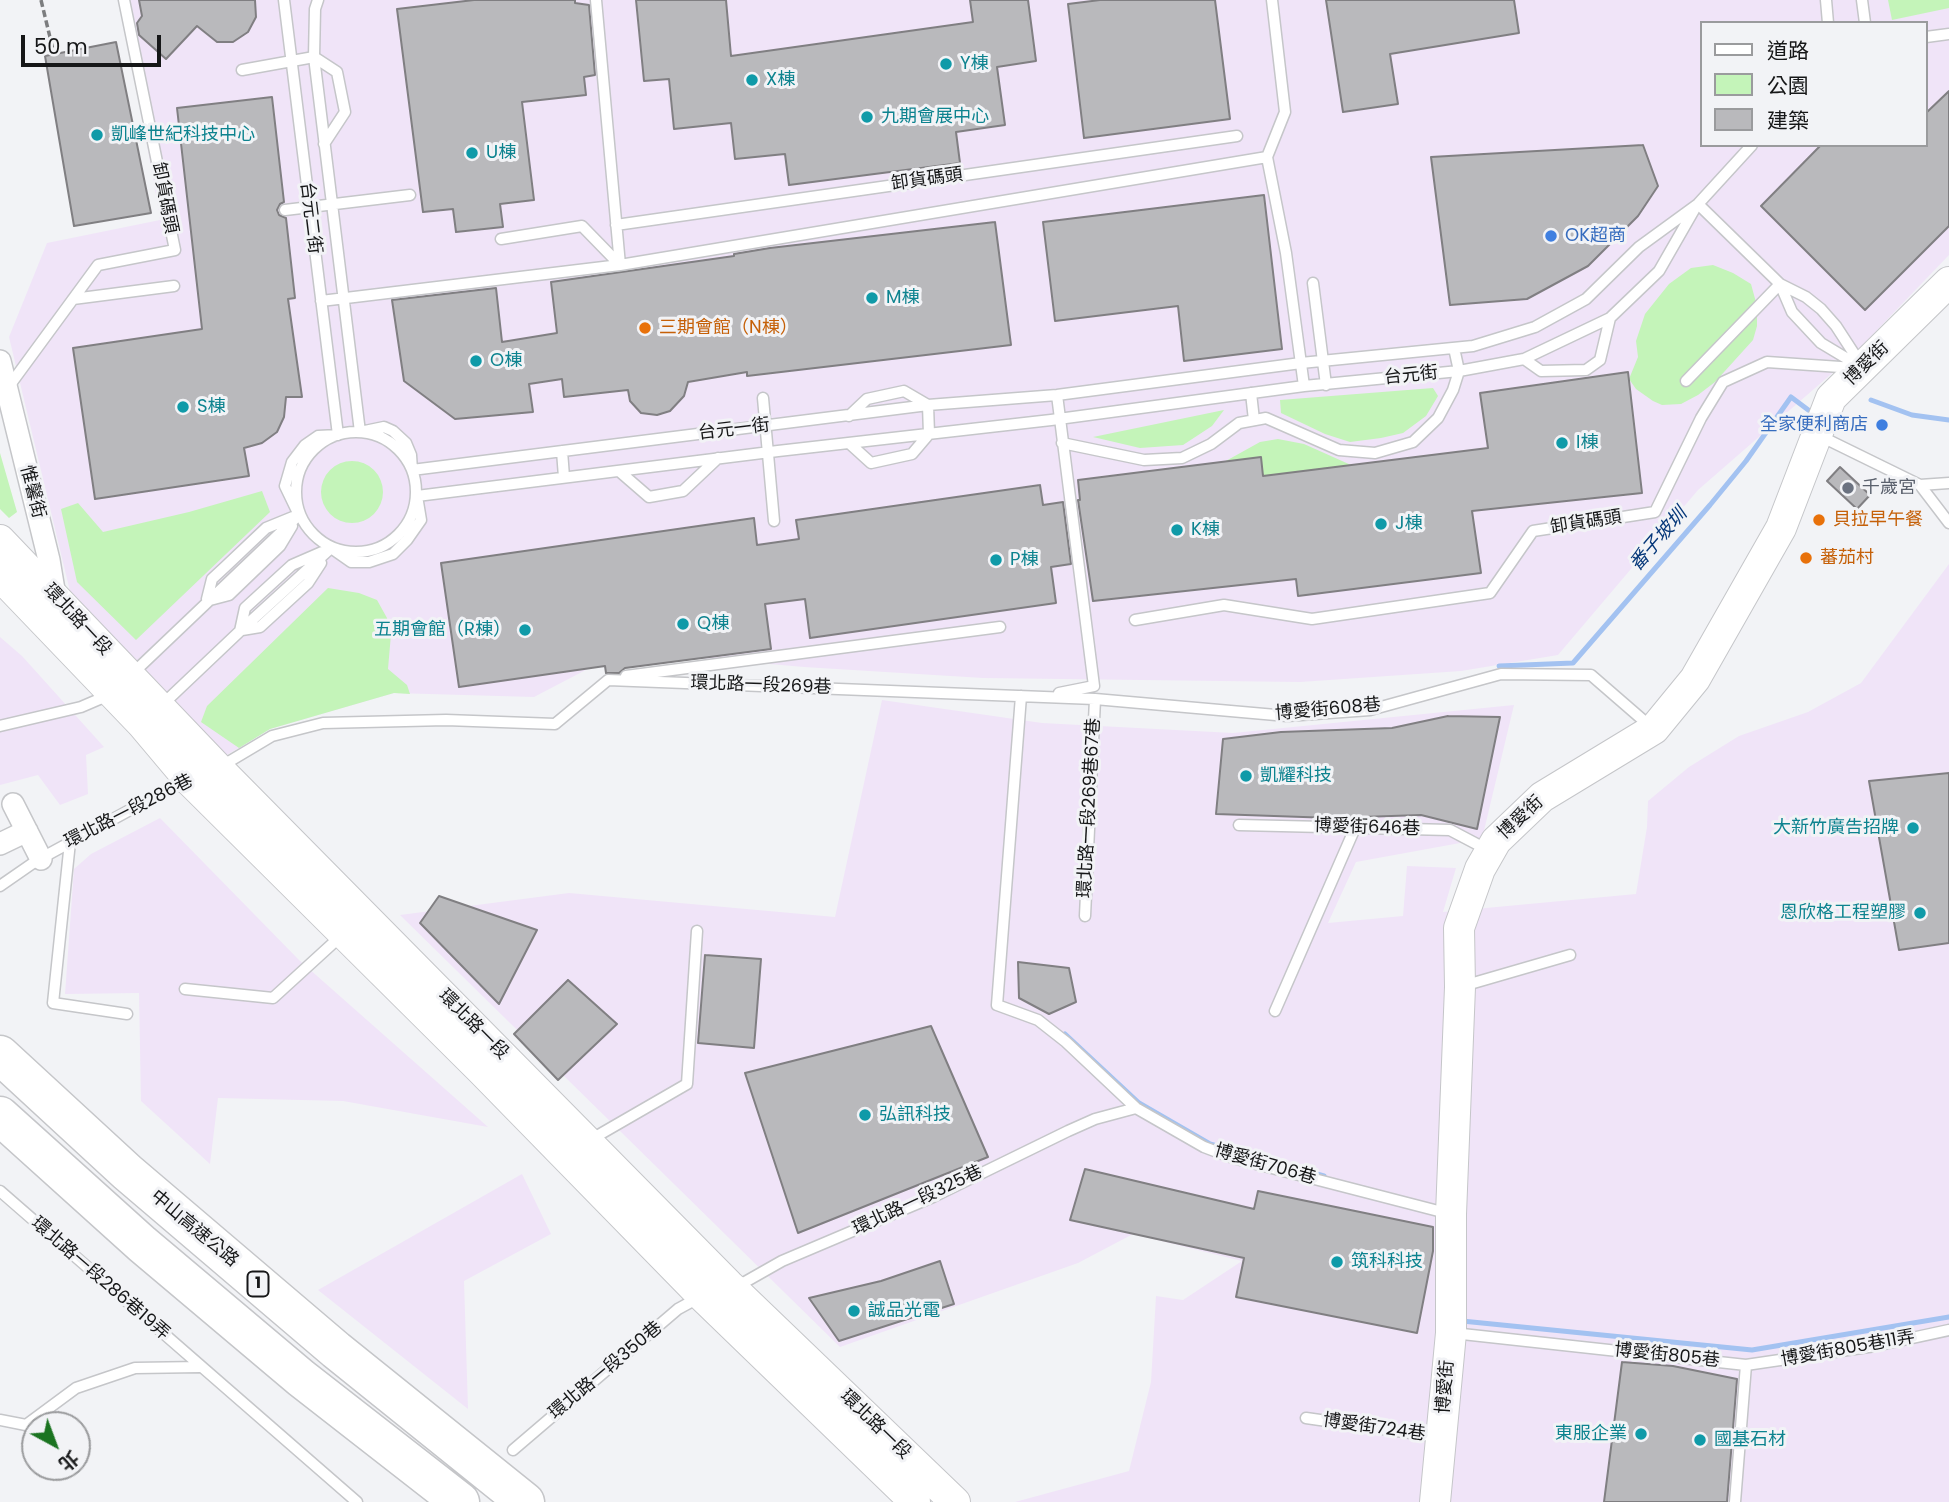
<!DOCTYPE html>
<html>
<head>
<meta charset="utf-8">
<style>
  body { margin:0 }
  #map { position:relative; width:1949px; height:1502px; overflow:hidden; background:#f2f3f6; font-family:Poppins,"Noto Sans TC",sans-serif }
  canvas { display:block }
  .legend { position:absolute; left:1700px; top:21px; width:228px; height:126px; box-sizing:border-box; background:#f2f3f6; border:2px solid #9a9b9d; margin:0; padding:9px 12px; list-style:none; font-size:21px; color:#161718 }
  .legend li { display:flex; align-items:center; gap:14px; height:35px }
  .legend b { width:35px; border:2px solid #9a9b9d }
  .north { position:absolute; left:21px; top:1411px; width:70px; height:70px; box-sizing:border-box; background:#f2f3f6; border:2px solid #9a9b9d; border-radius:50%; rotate:139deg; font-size:19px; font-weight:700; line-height:28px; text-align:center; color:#161718 }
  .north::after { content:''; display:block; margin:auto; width:24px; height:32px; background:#1b7421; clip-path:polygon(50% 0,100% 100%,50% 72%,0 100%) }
  .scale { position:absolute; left:21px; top:35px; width:140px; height:32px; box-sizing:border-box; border:4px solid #161718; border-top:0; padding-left:9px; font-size:21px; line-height:24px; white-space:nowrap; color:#161718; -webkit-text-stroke:5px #f2f3f6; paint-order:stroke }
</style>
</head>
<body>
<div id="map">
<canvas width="1949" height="1502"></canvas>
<ul class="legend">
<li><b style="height:9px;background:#fff"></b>道路</li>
<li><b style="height:19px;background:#c4f4b9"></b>公園</li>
<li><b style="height:19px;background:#b9b9bc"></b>建築</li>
</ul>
<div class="north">北</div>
<div class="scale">50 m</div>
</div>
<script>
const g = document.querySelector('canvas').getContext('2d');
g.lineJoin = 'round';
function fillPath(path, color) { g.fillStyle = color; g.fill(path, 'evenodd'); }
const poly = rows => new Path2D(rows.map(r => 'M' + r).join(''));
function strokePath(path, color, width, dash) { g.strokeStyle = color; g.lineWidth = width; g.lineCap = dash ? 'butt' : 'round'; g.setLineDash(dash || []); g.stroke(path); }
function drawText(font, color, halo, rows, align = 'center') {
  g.font = font + ' Poppins,"Noto Sans TC",sans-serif'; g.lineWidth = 6; g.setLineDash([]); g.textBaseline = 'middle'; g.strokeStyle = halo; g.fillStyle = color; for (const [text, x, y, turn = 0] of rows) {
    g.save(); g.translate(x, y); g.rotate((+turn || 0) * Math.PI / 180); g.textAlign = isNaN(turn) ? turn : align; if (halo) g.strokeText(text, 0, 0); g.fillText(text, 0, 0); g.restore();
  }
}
fillPath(poly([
  [122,0,1949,0,1949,255,1853,355,1698,490,1558,655,1461,671,1300,682,983,678,804,667,622,651,534,697,394,693,270,729,215,762,74,608,9,337,47,243,160,220],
  [1702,23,1926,23,1926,145,1702,145],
  [1949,564,1949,1502,1015,1502,1129,1471,1151,1382,1156,1296,1183,1300,1242,1261,1133,1234,1078,1263,840,1347,400,915,569,893,835,917,882,700,1042,723,1233,733,1514,705,1482,839,1356,862,1328,923,1403,916,1407,866,1456,868,1443,912,1636,894,1647,827,1648,801,1689,767,1739,736,1808,712,1861,683],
  [0,637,22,656,104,747,86,755,88,794,60,805,38,775,0,785],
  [160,818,299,960,488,1127,343,1101,218,1098,210,1164,141,1101,139,993,65,994,74,869,91,854],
  [522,1174,551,1234,464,1281,468,1409,318,1290]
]), '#f0e4f8');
fillPath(poly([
  [1888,0,1949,0,1949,8,1892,20],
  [1713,265,1733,273,1751,284,1757,306,1757,326,1753,340,1715,382,1698,395,1681,404,1662,405,1653,401,1636,389,1629,379,1638,357,1636,341,1645,314,1669,284,1691,268],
  [1433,388,1438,396,1426,416,1403,433,1381,438,1350,442,1325,434,1281,413,1280,400],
  [1224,410,1212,426,1183,445,1140,448,1093,437],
  [1278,439,1304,444,1351,465,1263,476,1261,458,1224,462,1260,442],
  [0,453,17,512,9,518,0,509],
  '321 492a31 31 0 1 1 62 0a31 31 0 1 1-62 0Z',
  [262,491,270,512,136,640,77,582,61,509,78,503,103,532,189,512],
  [328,588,359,593,377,600,387,618,391,634,388,669,407,685,410,694,394,693,270,729,239,748,201,722,207,706]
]), '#c4f4b9');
strokePath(poly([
  [1871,400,1912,415,1949,420],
  [1499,666,1573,663,1710,505,1746,461,1791,397,1815,415],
  [1065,1034,1139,1103,1210,1144,1324,1176],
  [1462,1321,1752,1350,1949,1317]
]), '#a3c2f1', 5);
const building = poly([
  [139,0,255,0,256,17,248,32,233,42,217,42,197,26,166,59,139,35,137,23,142,16,139,0],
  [474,0,575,0,575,3,589,5,595,75,584,77,586,95,522,102,534,200,500,204,503,227,456,232,453,209,423,212,397,9,474,0],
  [636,0,726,0,731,56,973,22,970,0,1028,0,1036,61,997,67,1005,125,956,132,960,163,789,185,785,154,735,159,731,123,674,129,669,79,644,81,636,0],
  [1100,0,1215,0,1230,119,1084,138,1068,4,1100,0],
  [1326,0,1514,0,1519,33,1390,54,1398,104,1343,112,1326,0],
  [116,42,151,213,74,226,45,56,116,42],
  [1949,91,1949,226,1865,310,1761,206,1821,145,1926,145,1926,113,1949,91],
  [272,97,284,202,280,204,277,210,279,215,286,218,295,298,288,299,302,397,286,397,284,417,277,432,262,443,244,448,249,476,95,499,73,348,202,329,177,108,272,97],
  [1643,145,1658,186,1638,216,1588,266,1527,299,1450,305,1431,157,1643,145],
  [1264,195,1282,349,1184,361,1178,306,1055,321,1043,222,1264,195],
  [995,222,1011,345,747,376,747,372,688,382,684,396,670,411,657,415,641,413,630,401,628,390,564,397,562,379,529,384,533,412,455,419,404,381,392,300,496,288,502,342,557,333,551,282,734,256,734,254,770,248,995,222],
  [1628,372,1642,493,1472,511,1481,573,1298,596,1296,579,1093,601,1078,500,1080,500,1078,480,1261,457,1263,476,1488,448,1480,393,1628,372],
  [1840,467,1870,495,1857,509,1827,481,1840,467],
  [1040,485,1043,505,1063,502,1071,564,1051,567,1056,603,810,638,805,599,765,604,771,649,625,668,619,673,606,673,605,666,459,687,441,563,754,518,757,545,799,539,796,520,1040,485],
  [1448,716,1500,717,1477,829,1421,815,1332,818,1216,814,1223,739,1281,732,1392,728,1448,716],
  [1949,773,1949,943,1899,950,1869,781,1949,773],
  [439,896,537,930,499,1004,420,923,439,896],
  [705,955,761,959,754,1048,698,1043,705,955],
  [1018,962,1069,968,1076,1002,1049,1014,1019,998,1018,962],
  [568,980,617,1024,558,1080,514,1034,568,980],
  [931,1026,988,1157,798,1233,745,1073,931,1026],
  [1085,1169,1254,1209,1258,1191,1433,1227,1433,1251,1417,1333,1236,1297,1244,1258,1070,1220,1085,1169],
  [940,1261,954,1304,839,1341,809,1298,881,1281,940,1261],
  [1622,1362,1673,1366,1737,1379,1727,1502,1604,1502,1622,1362]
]);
fillPath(building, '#b9b9bc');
strokePath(building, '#807f82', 2);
const lane = poly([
  [284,0,338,435,318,436,305,445,292,462,285,486,299,515],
  [318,0,315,9,314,57,360,432,384,427,393,431,406,443,411,455,412,470,928,405,1057,395,1301,363,1473,346,1535,327,1586,299,1639,247,1698,204,1752,145],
  [596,0,620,265],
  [1272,0,1285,112,1267,157,1286,253,1304,386],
  [1826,0,1828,23],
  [1862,0,1865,23],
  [1926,37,1949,34],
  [242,70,314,57,337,72,345,112,324,144],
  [1698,204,1780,284,1806,297,1821,309,1836,326,1862,366],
  [285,210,410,195],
  [616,225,1237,136],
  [501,239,582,226,620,265],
  [1313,283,1326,385],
  [1780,284,1792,312,1821,343,1861,367],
  [73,299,174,286],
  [321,301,620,265,1267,157],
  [1524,359,1541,371,1586,370,1600,360,1610,318],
  [1686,381,1780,284],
  [7,389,98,265,175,250,124,0],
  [1251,393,1254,420],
  [1057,395,1094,686,1059,693],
  [763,398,774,521],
  [849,416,867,399,904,391,928,405,929,434,912,454,871,463,849,443],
  '296 492a60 60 0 1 1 120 0a60 60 0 1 1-120 0Z',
  [1820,436,1920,485,1949,483],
  [1062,443,1144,460,1182,458,1211,444,1239,423,1266,418,1339,450,1375,453,1413,442,1438,418,1453,390,1459,371,1454,348],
  [562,451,564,477],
  [619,471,649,497,683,491,718,458],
  [1920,485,1949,523],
  [331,548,351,562,369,562,393,554,407,540,421,520,417,496,778,451,1051,420,1304,386,1459,371,1524,359,1610,318,1659,271,1694,210],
  [207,599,212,579,226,566,266,528,293,517],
  [210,600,229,595,280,546,292,526],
  [1135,620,1224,605,1312,619,1490,593,1533,531,1655,512,1701,418,1723,382,1767,362,1855,368],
  [242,630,260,627,308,583,321,563],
  [240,631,245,608,292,565,322,552],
  [131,675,299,515],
  [626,676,1000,627],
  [1021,696,997,1005,1038,1020,1066,1042,1136,1108,1204,1147,1233,1158,1450,1214],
  [162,705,240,631,331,548],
  [0,726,81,707,109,695],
  [220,767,272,736,323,723,446,720,555,724,608,680,1095,699,1287,716,1370,710,1501,674,1591,675,1651,727],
  [1239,825,1450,830,1488,850],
  [70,842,53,1003,127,1014],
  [0,886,36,861,163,792,187,782],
  [1085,916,1095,699],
  [1463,986,1570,955],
  [185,989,273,998,342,935],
  [1275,1011,1355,828],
  [590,1140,687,1084,697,931],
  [0,1191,357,1502],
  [735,1284,745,1282,782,1261,933,1197,1068,1131,1095,1119,1136,1108],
  [1453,1333,1746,1365,1875,1346,1949,1330],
  [1306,1418,1439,1437],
  [0,1420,26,1425,76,1388,135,1368,200,1367],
  [513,1450,678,1309,700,1297],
  [1735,1502,1746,1365]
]);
const street = poly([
  [0,361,49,560,55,596,53,601],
  [13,804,41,859],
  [0,844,27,831]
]);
const secondary = poly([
  [0,540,218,768,729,1285,955,1502],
  [0,576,142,724,190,781,481,1070,702,1296,915,1502],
  [1435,1502,1451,1333,1451,1214,1460,987,1459,928,1480,869,1496,841,1542,797,1654,729,1695,679,1781,528,1831,398,1949,282]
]);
const highway = poly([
  [0,1055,127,1172,336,1350,525,1502],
  [0,1116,142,1244,301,1378,460,1502]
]);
strokePath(lane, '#c5c6c9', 13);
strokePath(street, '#c5c6c9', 24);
strokePath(secondary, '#c5c6c9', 32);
strokePath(highway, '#c5c6c9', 41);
strokePath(poly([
  [41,0,54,54]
]), '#7c7d7f', 3.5, [7, 3.5]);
strokePath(lane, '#fff', 10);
strokePath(street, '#fff', 21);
strokePath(secondary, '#fff', 30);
strokePath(highway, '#fff', 38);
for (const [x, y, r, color] of [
  [946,64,7,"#0f9aa8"],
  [752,80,7,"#0f9aa8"],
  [867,117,7,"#0f9aa8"],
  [97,135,7,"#0f9aa8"],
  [472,153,7,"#0f9aa8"],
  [1551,236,7,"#3f7fe0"],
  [872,298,7,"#0f9aa8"],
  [645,328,7,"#e8710a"],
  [476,361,7,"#0f9aa8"],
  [183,407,7,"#0f9aa8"],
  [1882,425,7,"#3f7fe0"],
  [1562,443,7,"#0f9aa8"],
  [1848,488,7,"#6b7280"],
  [1819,520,7,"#e8710a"],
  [1381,524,7,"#0f9aa8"],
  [1177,530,7,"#0f9aa8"],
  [1806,558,7,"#e8710a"],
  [996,560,7,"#0f9aa8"],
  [683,624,7,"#0f9aa8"],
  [525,630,7,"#0f9aa8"],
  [1246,776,7,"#0f9aa8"],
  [1913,828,7,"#0f9aa8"],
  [1920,913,7,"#0f9aa8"],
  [865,1115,7,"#0f9aa8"],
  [1337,1262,7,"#0f9aa8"],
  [854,1311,7,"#0f9aa8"],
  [1641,1434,7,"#0f9aa8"],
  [1700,1440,7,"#0f9aa8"]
]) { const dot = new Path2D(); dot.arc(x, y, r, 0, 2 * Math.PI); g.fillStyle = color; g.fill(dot); strokePath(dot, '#f2f3f6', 2.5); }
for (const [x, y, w] of [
  [258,1284,21]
]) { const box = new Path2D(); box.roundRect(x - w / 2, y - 12.5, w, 25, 5); g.fillStyle = '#f2f3f6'; g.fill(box); strokePath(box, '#161718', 2); }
drawText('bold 16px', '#161718', null, [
  ["1",258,1284]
]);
drawText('18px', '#0d838f', '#f2f3f6', [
  ["Y棟",960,64],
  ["X棟",766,80],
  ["九期會展中心",881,117],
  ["凱峰世紀科技中心",111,135],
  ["U棟",486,153],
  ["M棟",886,298],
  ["O棟",490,361],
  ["S棟",197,407],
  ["I棟",1576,443],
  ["J棟",1395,524],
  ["K棟",1191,530],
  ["P棟",1010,560],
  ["Q棟",697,624],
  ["五期會館（R棟）",511,630,"right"],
  ["凱耀科技",1260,776],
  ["大新竹廣告招牌",1899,828,"right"],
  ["恩欣格工程塑膠",1906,913,"right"],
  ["弘訊科技",879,1115],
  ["筑科科技",1351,1262],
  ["誠品光電",868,1311],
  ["東服企業",1627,1434,"right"],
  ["國基石材",1714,1440]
], 'left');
drawText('18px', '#161718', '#f2f3f6', [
  ["卸貨碼頭",927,180,-8],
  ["卸貨碼頭",164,198,79],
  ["台元二街",310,218,83],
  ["博愛街",1867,364,-44],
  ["台元街",1411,376,-6],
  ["台元一街",734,430,-7],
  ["惟馨街",32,492,76],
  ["卸貨碼頭",1586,523,-9],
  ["環北路一段",77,620,47],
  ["環北路一段269巷",761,686,2],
  ["博愛街608巷",1328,710,-5],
  ["環北路一段269巷67巷",1090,808,-87],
  ["環北路一段286巷",129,812,-27],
  ["博愛街",1521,818,-43],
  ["博愛街646巷",1367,828,2],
  ["環北路一段",473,1025,45],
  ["博愛街706巷",1265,1165,16],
  ["環北路一段325巷",918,1201,-25],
  ["中山高速公路",194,1229,40],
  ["環北路一段286巷19弄",100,1279,41],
  ["博愛街805巷11弄",1848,1349,-10],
  ["博愛街805巷",1667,1356,6],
  ["環北路一段350巷",606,1371,-40],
  ["博愛街",1446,1387,-85],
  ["環北路一段",875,1425,44],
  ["博愛街724巷",1374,1428,8]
]);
drawText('18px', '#366cbe', '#f2f3f6', [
  ["OK超商",1565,236],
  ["全家便利商店",1868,425,"right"]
], 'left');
drawText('18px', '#c56008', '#f2f3f6', [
  ["三期會館（N棟）",659,328],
  ["貝拉早午餐",1833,520],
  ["蕃茄村",1820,558]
], 'left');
drawText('18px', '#5b616d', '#f2f3f6', [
  ["千歲宮",1862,488]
], 'left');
drawText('italic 19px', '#06387a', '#f2f3f6', [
  ["番子坡圳",1659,540,-49]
]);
</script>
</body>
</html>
